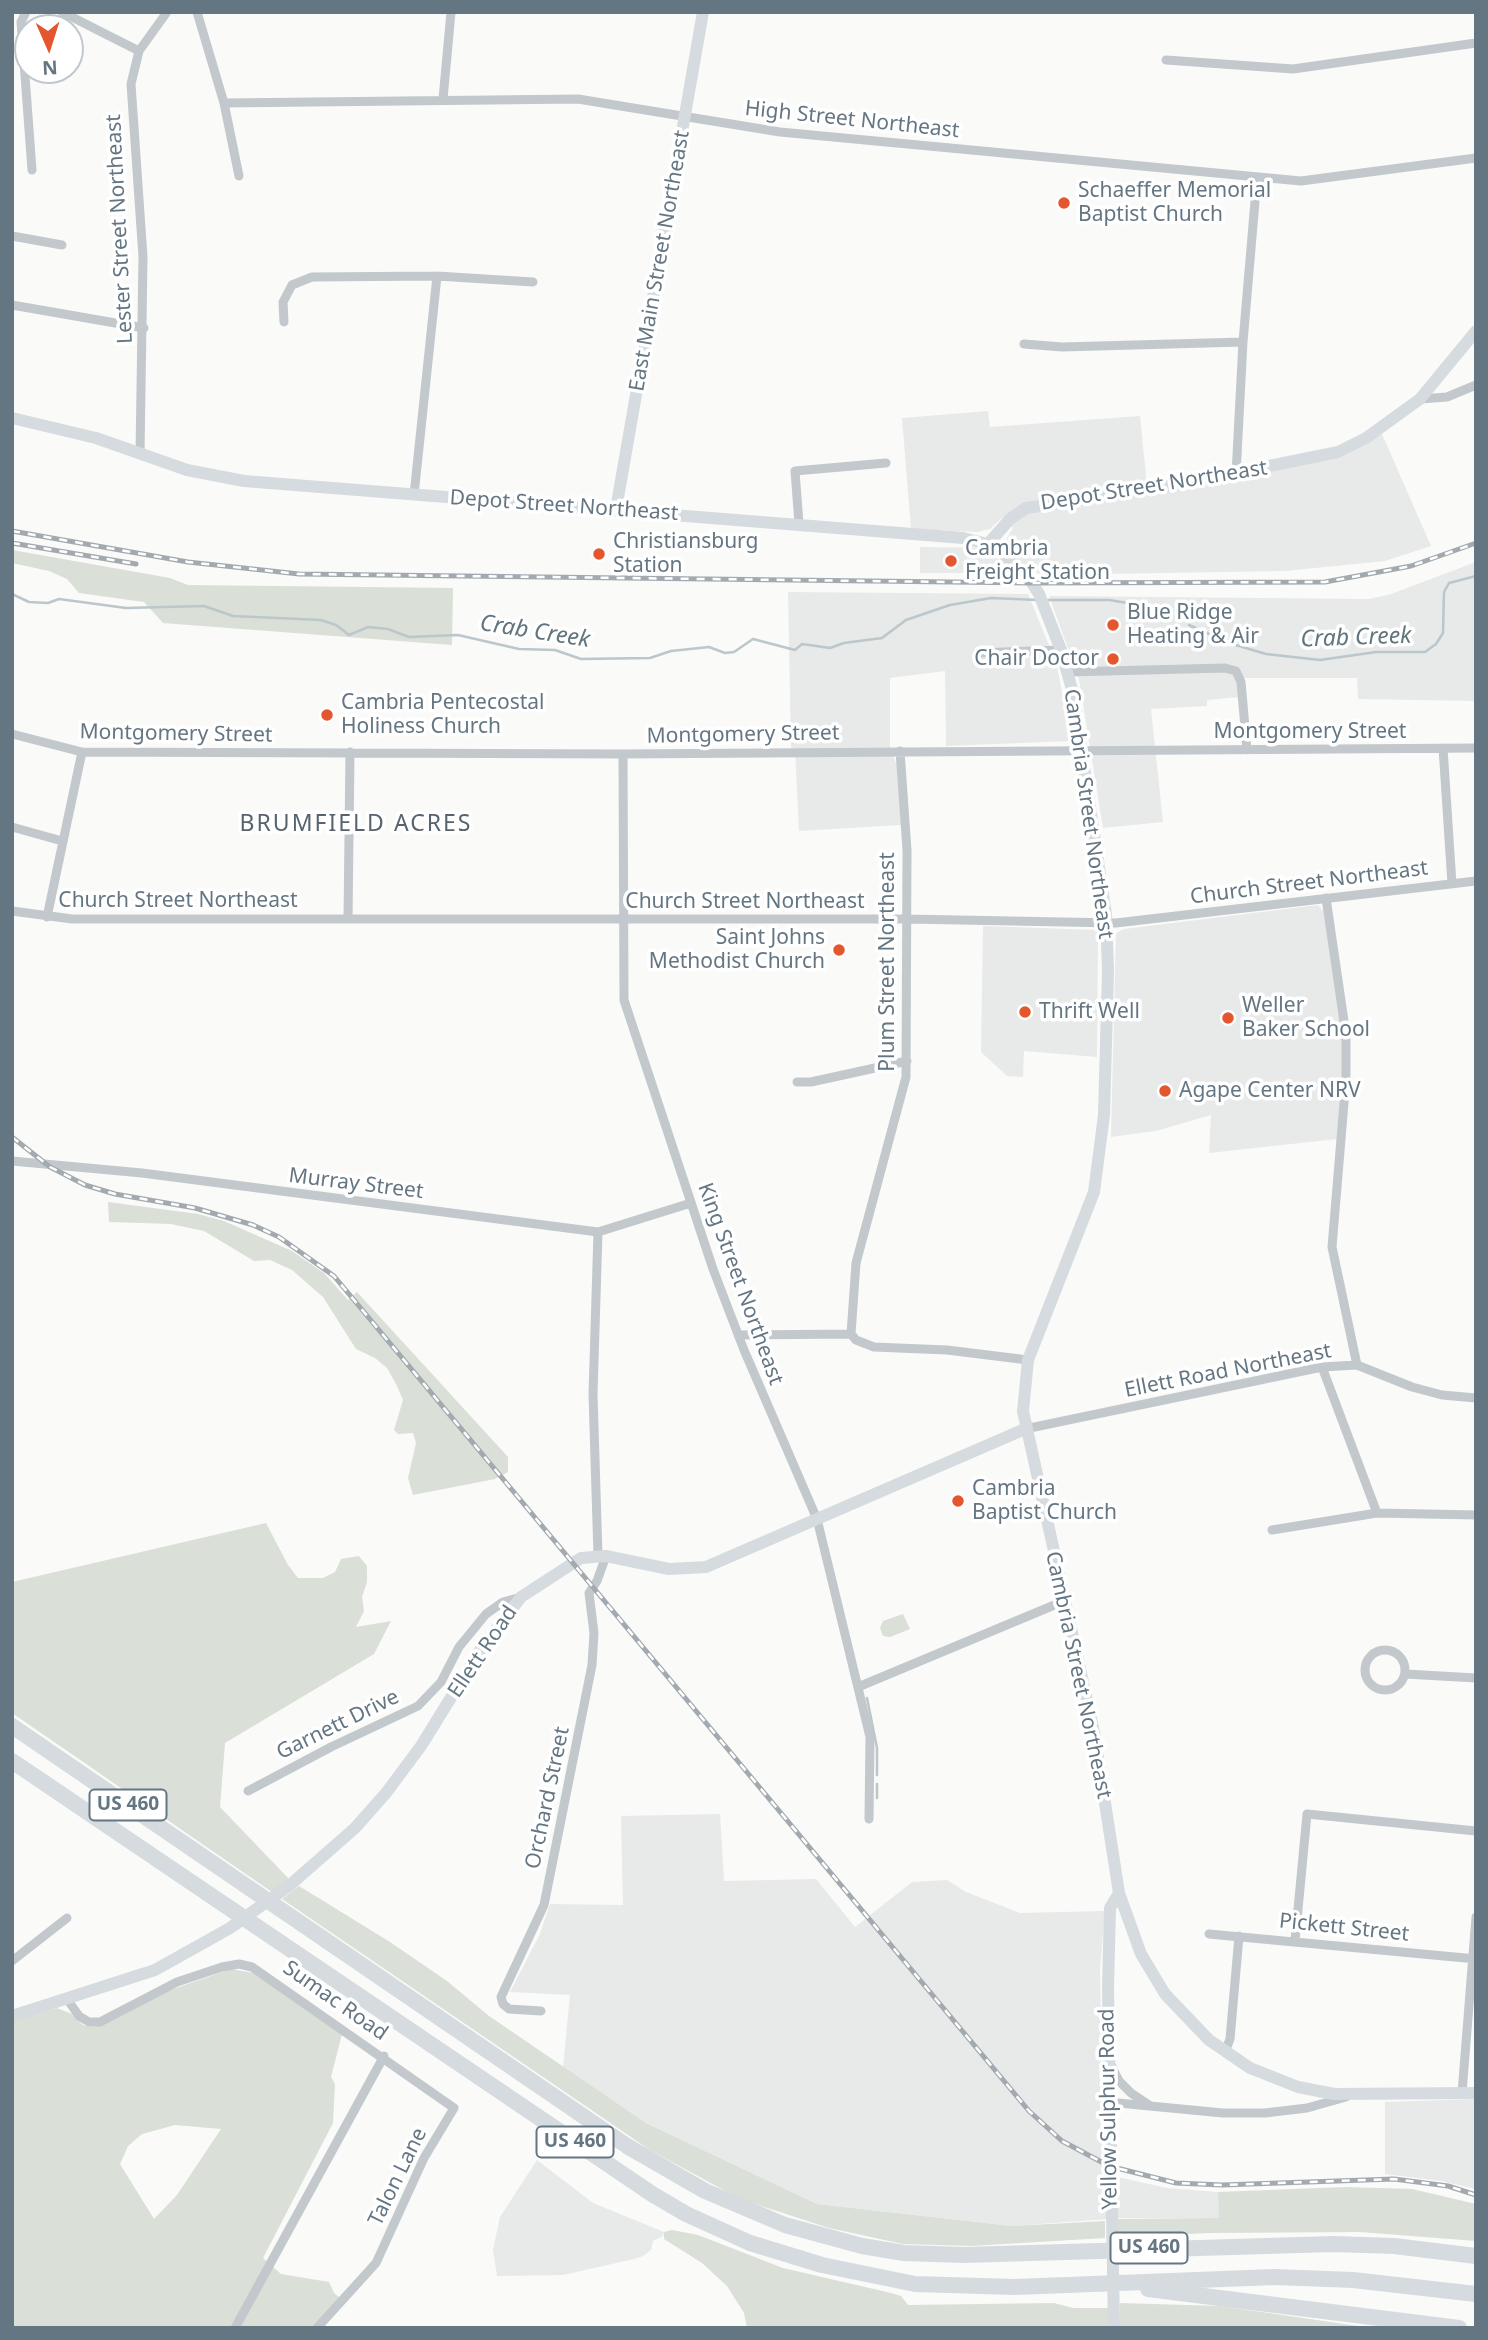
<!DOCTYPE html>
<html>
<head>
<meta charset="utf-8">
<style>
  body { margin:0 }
  #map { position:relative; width:1488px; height:2340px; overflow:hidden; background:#fafaf8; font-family:"Noto Sans",sans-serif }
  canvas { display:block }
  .frame { position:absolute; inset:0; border:14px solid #657683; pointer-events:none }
  .north { position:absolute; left:14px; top:14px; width:70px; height:70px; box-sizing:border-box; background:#fff; border:2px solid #c1c8cd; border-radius:50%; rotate:177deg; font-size:19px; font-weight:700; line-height:28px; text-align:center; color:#657683 }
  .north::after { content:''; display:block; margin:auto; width:24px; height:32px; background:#e4572e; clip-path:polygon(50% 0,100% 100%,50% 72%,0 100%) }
</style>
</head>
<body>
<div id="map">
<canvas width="1488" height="2340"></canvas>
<div class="frame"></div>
<div class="north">N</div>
</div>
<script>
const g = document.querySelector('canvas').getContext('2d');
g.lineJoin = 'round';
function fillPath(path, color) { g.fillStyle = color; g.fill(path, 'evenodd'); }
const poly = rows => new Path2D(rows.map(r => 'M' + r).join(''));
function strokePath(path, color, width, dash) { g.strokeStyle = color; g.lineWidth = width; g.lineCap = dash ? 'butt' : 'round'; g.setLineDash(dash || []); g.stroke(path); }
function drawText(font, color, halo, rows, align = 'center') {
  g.font = font + ' "Noto Sans",sans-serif'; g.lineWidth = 7; g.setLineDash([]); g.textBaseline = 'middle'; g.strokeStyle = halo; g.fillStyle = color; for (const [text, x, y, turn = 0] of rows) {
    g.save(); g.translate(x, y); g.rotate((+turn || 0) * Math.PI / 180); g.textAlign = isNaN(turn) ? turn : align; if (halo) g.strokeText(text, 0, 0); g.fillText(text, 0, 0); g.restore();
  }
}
fillPath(poly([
  [988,411,990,427,1140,416,1148,496,1333,459,1382,434,1431,546,1385,561,1285,571,1040,575,1022,563,1011,573,920,573,920,547,1007,548,1007,538,1013,528,1003,517,990,529,977,532,911,529,902,418],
  [1086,493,1088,504,1033,512,1033,501],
  [1476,562,1476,701,1358,699,1357,678,1237,678,1240,697,1207,700,1207,706,1151,709,1163,822,1103,828,1079,679,1049,596,1369,599,1391,594],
  [788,592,1028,594,1056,662,1072,741,946,746,945,671,890,678,890,747,897,766,901,825,799,831,795,748,791,748],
  [1318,905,1324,912,1344,1035,1344,1078,1337,1139,1209,1153,1211,1115,1156,1131,1111,1137,1116,933,1124,929],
  [983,926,1098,930,1097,1057,1024,1051,1023,1077,1007,1076,981,1052],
  [720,1814,724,1881,816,1879,855,1927,912,1882,947,1880,966,1892,1020,1913,1105,1911,1100,1969,1104,2174,1167,2188,1218,2192,1220,2218,1122,2218,1012,2226,817,2204,646,2123,563,2067,570,1995,510,1992,540,1934,550,1904,623,1905,621,1816],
  [1476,2099,1476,2189,1441,2181,1385,2174,1385,2102],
  [537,2160,593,2203,664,2232,663,2236,653,2241,651,2250,643,2256,634,2259,563,2275,497,2276,493,2250,500,2217]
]), '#e8e9e9');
fillPath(poly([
  [12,550,170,578,188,585,453,588,452,645,163,623,144,602,79,593,67,579,49,571,12,563],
  [108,1202,198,1214,224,1221,292,1251,324,1273,348,1300,357,1292,508,1457,508,1472,495,1479,413,1495,408,1478,416,1443,413,1433,398,1434,394,1430,403,1400,396,1384,387,1368,375,1358,356,1349,323,1297,292,1270,270,1260,254,1261,204,1231,171,1224,109,1222],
  [266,1523,288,1565,298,1578,323,1578,335,1572,341,1559,359,1556,367,1566,367,1582,362,1597,364,1611,356,1627,391,1621,374,1654,225,1743,220,1807,289,1879,272,1892,12,1713,12,1582],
  [903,1614,910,1629,890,1637,883,1636,880,1628,883,1621],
  [299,1886,390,1942,447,1981,489,2016,646,2123,817,2204,1012,2226,1105,2221,1105,2238,971,2246,903,2244,829,2228,740,2199,650,2150,282,1899],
  [231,1969,254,1973,342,2034,331,2077,335,2084,333,2123,263,2258,281,2274,329,2282,334,2293,340,2298,314,2328,12,2328,12,2021,57,2008,72,2014,83,2025,94,2027,123,2015,153,1996],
  [175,2125,221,2129,177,2195,154,2219,120,2164,128,2146,142,2134],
  [1345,2187,1412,2189,1476,2204,1476,2241,1360,2232,1207,2233,1118,2238,1117,2219,1219,2218,1218,2192],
  [672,2230,698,2235,783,2268,891,2293,901,2296,908,2305,1054,2303,1073,2308,1108,2308,1110,2328,747,2328,744,2313,727,2286,702,2263,664,2239,664,2232],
  [1120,2303,1220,2306,1372,2328,1119,2328]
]), '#dadfd7');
strokePath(poly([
  [12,594,29,602,48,603,59,599,126,608,204,606,233,616,321,620,336,625,349,635,368,627,388,629,409,637,458,635,519,649,555,650,581,659,650,658,671,651,709,647,725,653,734,652,753,639,795,650,802,644,830,648,844,643,882,638,906,620,950,605,991,598,1038,600],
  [1048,600,1109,600,1152,607,1166,616],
  [1189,625,1229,643,1266,654,1320,660,1376,652,1425,652,1436,644,1443,633,1444,592,1449,583,1476,576],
  [867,1698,877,1748,877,1775],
  [877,1798,877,1784]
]), '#bbc7cb', 2.5);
strokePath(poly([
  [26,12,21,22,32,170],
  [62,12,139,51],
  [197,12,224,103,239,176],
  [1166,60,1293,69,1476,43],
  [443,99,451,12],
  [224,103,578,99,780,132,1301,181,1476,158],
  [12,236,62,245],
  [12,305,144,328],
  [284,322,283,302,292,285,312,277,437,276,533,282],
  [1024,344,1062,347,1243,342],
  [1420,399,1447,397,1476,385],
  [140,454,143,257,131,84,139,51,167,12],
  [1236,474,1243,342,1257,178],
  [414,495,437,276],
  [799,524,795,471,886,463],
  [977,653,1061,650],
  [1067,672,1225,668,1236,671,1241,682,1247,750],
  [12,734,82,752,623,754,1476,748],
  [1443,748,1452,884],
  [623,754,624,1000,713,1269,744,1350,817,1519,870,1737,869,1819],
  [12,827,62,841],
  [1326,898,1346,1035,1346,1079,1332,1247,1357,1365],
  [12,911,72,919,907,919,1116,923,1476,881],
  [47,917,82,752],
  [348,919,350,752],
  [797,1082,811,1082,907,1061],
  [12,1161,142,1173,598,1232,691,1203],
  [851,1334,856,1263,906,1077,907,850,900,751],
  [738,1335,851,1334,856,1340,874,1347,947,1350,1028,1360],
  [1322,1367,1377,1513],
  [1025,1429,1322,1367,1357,1365,1412,1387,1442,1395,1476,1398],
  [1272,1530,1377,1513,1476,1515],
  [598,1556,593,1394,598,1232],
  '1365 1670a20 20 0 1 1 40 0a20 20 0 1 1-40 0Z',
  [1405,1674,1476,1678],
  [858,1687,1064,1601],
  [248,1791,331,1747,418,1706,441,1682,459,1647,486,1614,503,1602,521,1597],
  [1209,1934,1476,1959],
  [1295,1941,1307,1814,1476,1831],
  [12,1961,67,1918],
  [67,1999,79,2016,89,2022,100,2022,177,1982,222,1967,239,1964,252,1967,454,2108,424,2158,376,2263,317,2328],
  [541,2011,509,2009,503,2004,501,1997,544,1905,592,1665,594,1633,589,1593,597,1581,606,1556],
  [1225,2052,1230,2039,1239,1936],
  [1111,2065,1119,2081,1131,2093,1149,2105],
  [1462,2093,1476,1917],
  [1108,2102,1223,2113,1265,2113,1307,2108,1346,2097],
  [235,2328,384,2056]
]), '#c3c8cc', 9);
strokePath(poly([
  [12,418,96,438,187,470,244,481,963,538,988,544,1002,552,1029,578,1039,594,1061,650,1073,693,1106,915,1108,971,1104,1115,1094,1192,1028,1360,1023,1411,1094,1732,1119,1893,1141,1954,1165,1994,1209,2040,1250,2068,1298,2087,1334,2094,1476,2093],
  [616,509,703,12],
  [988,544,1010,519,1026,508,1176,485,1338,452,1366,438,1420,399,1476,331],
  [12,2016,155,1970,230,1928,290,1885,355,1828,386,1793,421,1746,481,1649,521,1597,581,1558,606,1556,669,1569,706,1567,1025,1429],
  [1114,2328,1108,1987,1110,1908,1119,1893]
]), '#d6dbdf', 12);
strokePath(poly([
  [12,1726,627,2146,705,2191,785,2225,862,2246,904,2253,964,2255,1333,2244,1394,2246,1476,2256],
  [12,1761,652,2194,686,2214,750,2243,822,2265,915,2284,1015,2287,1275,2277,1353,2280,1476,2294],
  [1148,2289,1459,2328]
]), '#d6dbdf', 16);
const rail = poly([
  [12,531,188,562,299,574,1033,583,1325,582,1411,566,1476,543],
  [12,543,136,564],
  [12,1137,50,1167,85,1185,115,1194,195,1208,253,1225,279,1237,334,1276,1029,2111,1062,2141,1109,2166,1176,2183,1222,2185,1394,2179,1448,2186,1476,2195]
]);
strokePath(rail, '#a2aab0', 5);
strokePath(rail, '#fff', 2.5, [8]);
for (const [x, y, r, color] of [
  [1064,203,7,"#e4572e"],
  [599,554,7,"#e4572e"],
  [951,561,7,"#e4572e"],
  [1113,625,7,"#e4572e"],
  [1113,659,7,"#e4572e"],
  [327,715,7,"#e4572e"],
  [839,950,7,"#e4572e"],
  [1025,1012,7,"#e4572e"],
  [1228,1018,7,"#e4572e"],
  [1165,1091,7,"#e4572e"],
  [958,1501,7,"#e4572e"]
]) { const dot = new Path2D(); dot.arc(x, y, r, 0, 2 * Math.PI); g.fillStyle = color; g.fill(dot); strokePath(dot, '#fff', 2.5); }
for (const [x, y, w] of [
  [128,1805,77],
  [575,2142,77],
  [1149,2248,77]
]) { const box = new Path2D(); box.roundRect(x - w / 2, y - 15.5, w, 31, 5); g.fillStyle = '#fff'; g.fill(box); strokePath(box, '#657683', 2); }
drawText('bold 19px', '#657683', null, [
  ["US 460",128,1805],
  ["US 460",575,2142],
  ["US 460",1149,2248]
]);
drawText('21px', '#657683', '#fff', [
  ["High Street Northeast",852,120,6],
  ["Lester Street Northeast",120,229,-93],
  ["East Main Street Northeast",660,261,-80],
  ["Depot Street Northeast",1154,486,-9],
  ["Depot Street Northeast",564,506,4],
  ["Montgomery Street",1310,732],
  ["Montgomery Street",176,734,1],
  ["Montgomery Street",743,735,-1],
  ["Cambria Street Northeast",1088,814,82],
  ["Church Street Northeast",1309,883,-7],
  ["Church Street Northeast",178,901],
  ["Church Street Northeast",745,902],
  ["Plum Street Northeast",888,962,-90],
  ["Murray Street",356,1184,7],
  ["King Street Northeast",740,1284,70],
  ["Ellett Road Northeast",1228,1371,-11],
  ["Ellett Road",483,1652,-56],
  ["Cambria Street Northeast",1078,1675,78],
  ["Garnett Drive",338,1725,-26],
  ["Orchard Street",548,1798,-78],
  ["Pickett Street",1344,1928,6],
  ["Sumac Road",335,2001,35],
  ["Yellow Sulphur Road",1109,2109,-91],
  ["Talon Lane",398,2177,-64]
]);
drawText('21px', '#657683', '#fff', [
  ["Schaeffer Memorial",1078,191],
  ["Baptist Church",1078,215],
  ["Christiansburg",613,542],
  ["Station",613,566],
  ["Cambria",965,549],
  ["Freight Station",965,573],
  ["Blue Ridge",1127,613],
  ["Heating & Air",1127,637],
  ["Chair Doctor",1099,659,"right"],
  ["Cambria Pentecostal",341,703],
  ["Holiness Church",341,727],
  ["Saint Johns",825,938,"right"],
  ["Methodist Church",825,962,"right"],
  ["Weller",1242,1006],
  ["Baker School",1242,1030],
  ["Thrift Well",1039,1012],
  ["Agape Center NRV",1179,1091],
  ["Cambria",972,1489],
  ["Baptist Church",972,1513]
], 'left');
drawText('italic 23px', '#60757c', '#fff', [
  ["Crab Creek",535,632,9],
  ["Crab Creek",1356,638,-2]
]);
g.letterSpacing = '2px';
drawText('23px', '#57646e', '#fff', [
  ["BRUMFIELD ACRES",356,824]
]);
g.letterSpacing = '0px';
</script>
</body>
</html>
